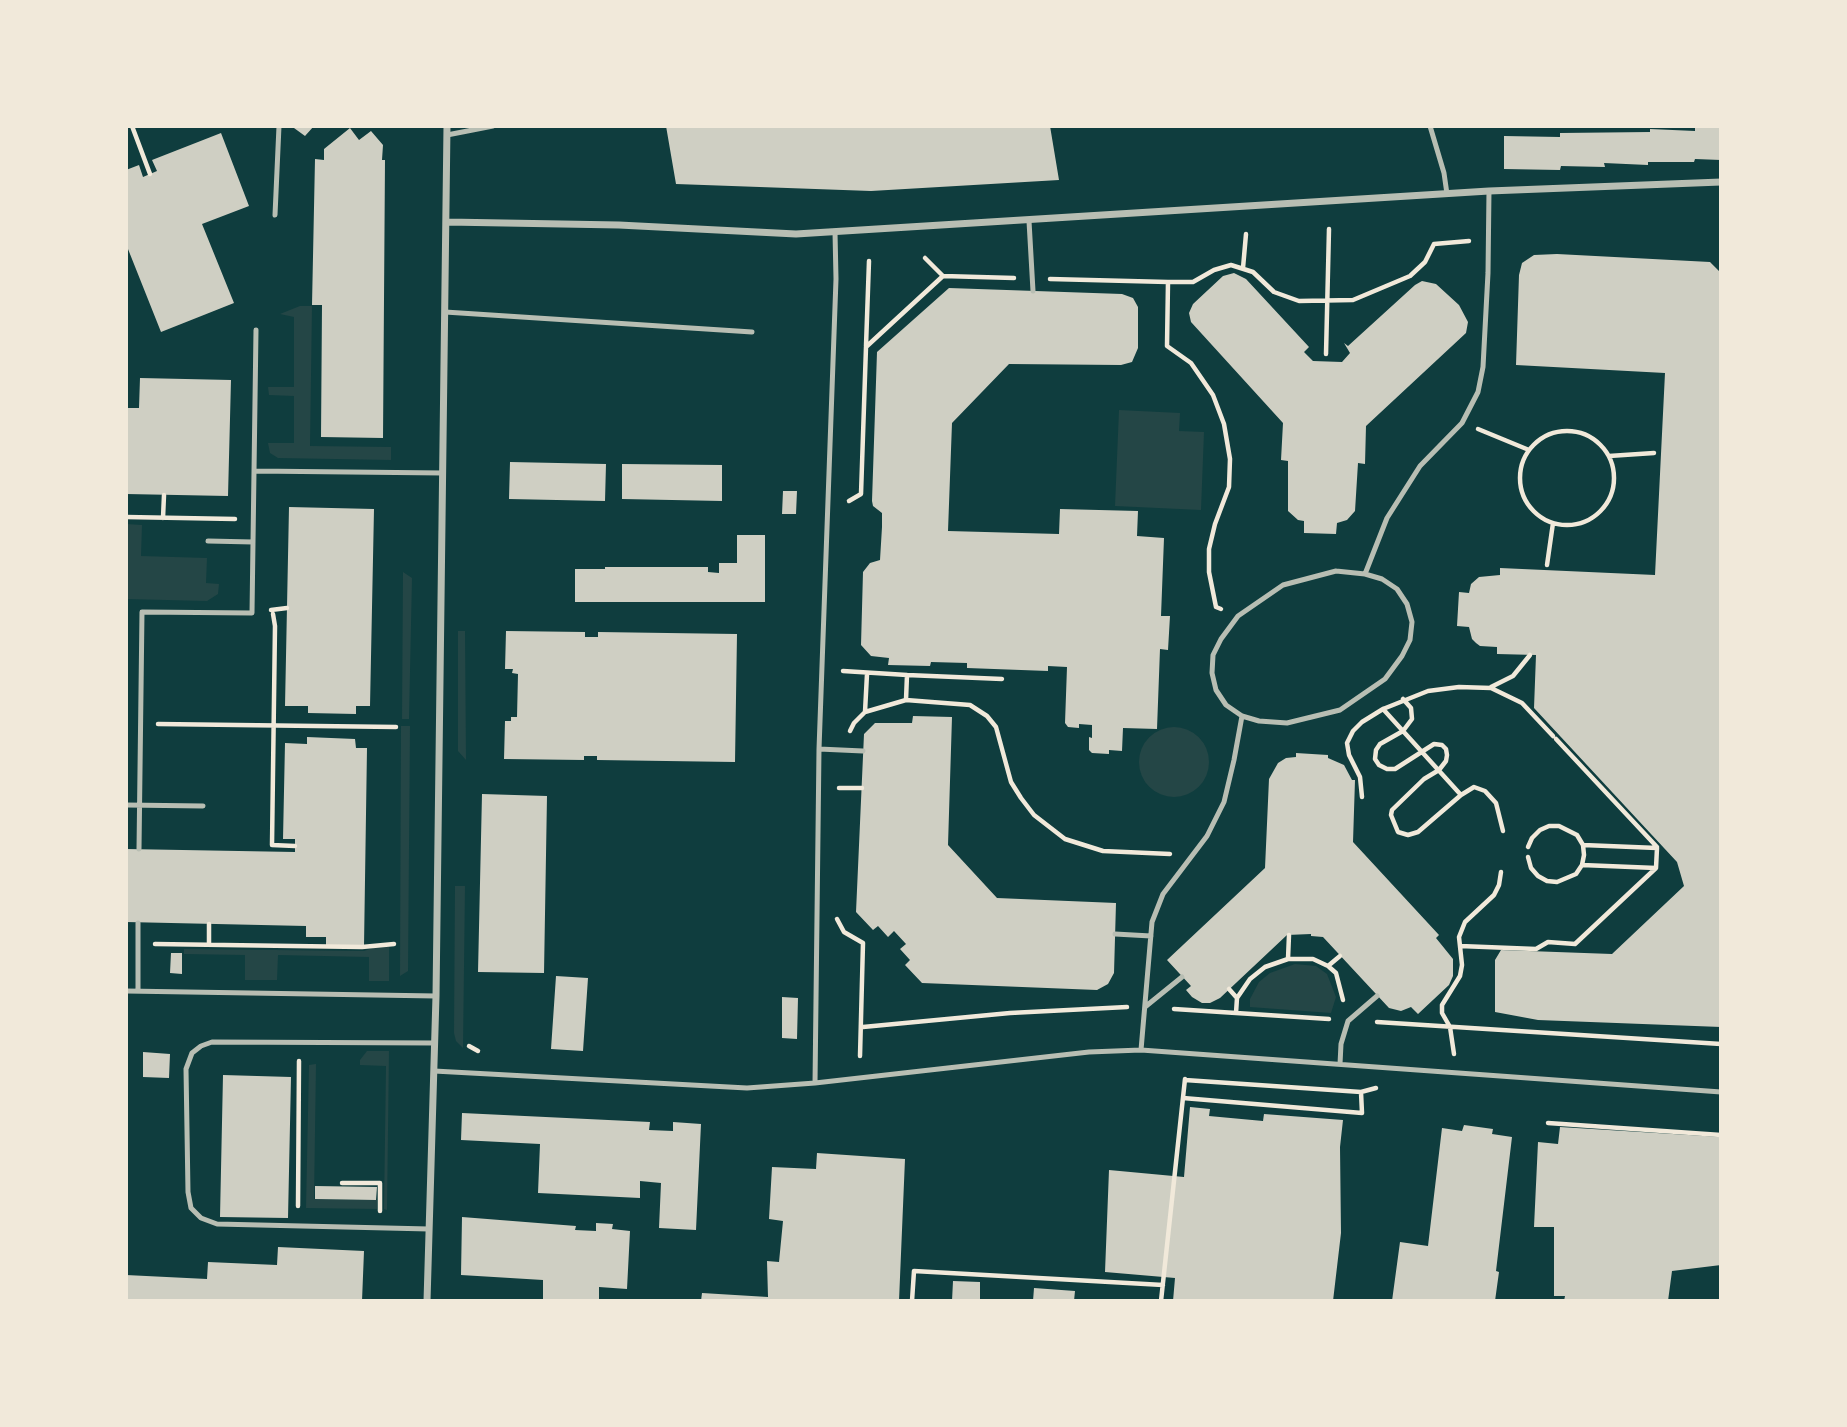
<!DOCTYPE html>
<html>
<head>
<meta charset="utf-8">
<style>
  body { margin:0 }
  #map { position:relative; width:1847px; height:1427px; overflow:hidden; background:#0f3d3e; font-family:Montserrat,sans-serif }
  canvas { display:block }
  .frame { position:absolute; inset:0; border:128px solid #f1e9da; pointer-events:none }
</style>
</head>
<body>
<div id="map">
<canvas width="1847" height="1427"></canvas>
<div class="frame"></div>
</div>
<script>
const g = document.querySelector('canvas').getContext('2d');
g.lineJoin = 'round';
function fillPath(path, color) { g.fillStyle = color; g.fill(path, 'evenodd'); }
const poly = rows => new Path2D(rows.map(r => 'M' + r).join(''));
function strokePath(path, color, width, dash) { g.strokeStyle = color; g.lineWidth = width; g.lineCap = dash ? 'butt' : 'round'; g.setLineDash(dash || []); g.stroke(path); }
fillPath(poly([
  [300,306,312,306,310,446,391,447,391,460,278,458,270,453,268,443,294,443,294,396,269,395,268,387,294,387,294,317,280,314],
  [1119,410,1180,413,1179,431,1204,432,1201,510,1115,506],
  [126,524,142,525,141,556,207,558,206,583,219,584,218,594,207,601,126,599],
  [403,572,412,578,409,719,402,719],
  [458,631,465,631,466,760,458,751],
  [401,726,410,726,408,971,400,976],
  '1139 762a35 35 0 1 1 70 0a35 35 0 1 1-70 0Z',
  [455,886,465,886,463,1048,456,1041,454,1033],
  [376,947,389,947,389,981,369,981,369,957,278,955,277,980,245,980,245,955,184,954,184,949,364,951],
  [1295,964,1316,966,1327,974,1336,997,1331,1013,1250,1007,1250,999,1259,982,1270,973],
  [367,1051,389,1051,387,1210,384,1209,386,1066,360,1065,360,1060],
  [316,1064,314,1199,377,1200,377,1209,306,1208,309,1065]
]), '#244646');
fillPath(poly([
  [295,126,314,126,305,136,294,128],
  [666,126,1050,126,1059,180,871,191,676,184],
  [1695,127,1721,128,1721,160,1695,159,1694,162,1648,162,1648,165,1604,163,1605,167,1561,166,1560,170,1504,169,1504,136,1560,137,1560,133,1650,132,1650,129,1695,131],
  [350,128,359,140,371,131,383,145,382,160,385,160,383,438,321,437,322,305,312,305,315,159,324,160,324,149],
  [221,133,249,206,202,224,234,303,161,332,126,244,126,170,139,165,143,177,157,171,152,160],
  [1557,254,1710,262,1721,273,1721,1027,1538,1020,1495,1012,1495,960,1501,950,1612,954,1684,886,1677,862,1534,708,1536,655,1497,654,1497,647,1480,646,1476,643,1472,639,1469,627,1457,626,1459,592,1469,593,1471,584,1479,577,1500,575,1500,568,1655,575,1665,373,1516,365,1519,275,1522,263,1534,255],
  [1234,273,1246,279,1309,347,1304,352,1313,361,1342,362,1350,353,1344,343,1348,346,1415,285,1422,281,1436,284,1459,305,1468,322,1466,333,1366,426,1365,464,1358,463,1355,511,1347,520,1337,523,1336,534,1304,533,1304,521,1298,520,1288,511,1288,461,1281,460,1283,423,1191,322,1189,313,1193,304,1223,276],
  [949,288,1122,294,1133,298,1138,307,1138,348,1132,362,1121,365,1009,364,952,423,948,531,1059,534,1060,509,1138,511,1137,536,1164,538,1161,616,1170,616,1168,650,1160,649,1157,729,1123,728,1122,751,1109,750,1109,754,1092,753,1089,750,1089,737,1092,738,1092,725,1079,724,1079,728,1068,727,1065,723,1067,667,1048,666,1048,671,967,668,967,663,931,662,930,666,888,665,889,658,871,656,861,645,863,572,870,563,880,560,882,527,882,513,873,506,872,501,877,352],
  [140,378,231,380,228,496,126,494,126,408,139,408],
  [510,462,606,464,605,501,509,499],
  [622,464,722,465,722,501,622,499],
  [783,491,797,491,796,514,782,514],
  [289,507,374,509,370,706,356,706,356,714,308,713,308,706,285,706],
  [737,535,765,535,765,602,575,602,575,569,605,569,605,567,708,567,708,572,719,573,719,563,737,563],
  [506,631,585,632,585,637,598,637,598,632,737,634,735,762,597,760,597,756,584,756,584,760,504,759,505,721,511,721,511,717,517,717,518,674,512,673,513,669,505,669],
  [913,716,952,717,948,845,997,898,1116,903,1114,973,1108,984,1097,990,922,983,905,965,910,960,900,949,906,944,894,931,888,937,878,926,873,930,856,912,864,734,875,723,912,723],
  [307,737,355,739,356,748,367,748,364,946,326,945,326,937,306,937,306,926,126,922,126,849,295,852,295,839,283,839,285,743,307,744],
  [1296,753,1328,755,1328,758,1344,765,1352,780,1355,780,1353,842,1439,935,1436,938,1453,959,1453,976,1449,985,1418,1014,1411,1007,1401,1011,1389,1008,1323,937,1311,936,1311,934,1287,935,1220,998,1210,1003,1202,1003,1192,997,1186,990,1191,986,1167,960,1265,868,1269,779,1278,763,1286,758,1296,757],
  [482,794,547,796,544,973,478,972],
  [171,953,182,953,182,974,170,973],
  [556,976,588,978,583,1051,551,1049],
  [782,997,798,998,797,1039,782,1038],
  [143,1052,170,1054,169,1078,143,1077],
  [223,1075,291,1077,288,1218,220,1217],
  [1190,1107,1210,1109,1209,1116,1263,1121,1264,1114,1343,1120,1340,1147,1341,1233,1333,1301,1173,1301,1175,1278,1105,1272,1109,1170,1184,1177],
  [462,1113,650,1122,649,1130,673,1131,673,1122,701,1124,696,1230,659,1228,661,1183,640,1181,640,1198,538,1193,540,1144,461,1140],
  [1464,1125,1493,1129,1492,1134,1512,1137,1496,1271,1499,1272,1495,1301,1392,1301,1400,1242,1428,1246,1442,1128,1462,1131],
  [1560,1127,1721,1137,1721,1265,1672,1271,1668,1301,1564,1301,1565,1296,1554,1296,1554,1227,1534,1227,1538,1142,1558,1144],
  [817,1153,905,1159,899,1301,701,1301,702,1293,768,1297,767,1261,779,1262,783,1221,769,1219,772,1167,816,1169],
  [315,1186,377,1187,376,1200,315,1199],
  [462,1217,576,1226,575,1230,596,1231,596,1223,613,1224,612,1229,630,1231,627,1289,599,1287,599,1301,543,1301,543,1280,461,1275],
  [278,1247,364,1251,362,1301,126,1301,126,1275,207,1279,208,1262,277,1265],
  [953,1281,980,1282,980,1299,952,1301],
  [1034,1288,1075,1291,1074,1301,1033,1301]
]), '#cfcfc3');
strokePath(poly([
  [132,126,150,174],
  [925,258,943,276],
  [1243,268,1246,234],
  [1050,279,1168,282],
  [866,346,869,261],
  [1326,354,1329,229],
  [1478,429,1529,450],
  '1520 478a47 47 0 1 1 94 0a47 47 0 1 1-94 0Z',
  [1609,456,1654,453],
  [849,501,861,494,866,347,943,276,1014,278],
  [126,517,235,519],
  [163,518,164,495],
  [1547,565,1553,523],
  [1221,609,1216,607,1209,572,1209,549,1215,524,1229,487,1230,459,1224,424,1213,395,1191,363,1167,346,1168,282,1193,282,1214,270,1231,265,1253,272,1274,292,1299,301,1353,300,1410,276,1425,262,1434,244,1469,241],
  [271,610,287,608],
  [273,614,275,626,272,845,295,846],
  [843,671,907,675],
  [1491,687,1513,676,1530,655],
  [1403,699,1411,708,1412,719,1403,731,1380,744,1376,750,1375,759,1379,765,1387,769,1395,769,1434,744,1442,745,1446,749,1447,755,1446,761,1439,770,1424,779,1392,810,1391,815,1398,832,1408,835,1418,832,1461,795,1474,787,1485,791,1496,803,1503,831],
  [906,700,970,705,987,716,996,727,1011,782,1021,798,1034,815,1065,839,1103,851,1170,854],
  [1383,709,1461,795],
  [865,712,906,700,907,675,1002,679],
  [158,724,396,727],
  [850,731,854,723,865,712,867,674],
  [1556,739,1657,847],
  [839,788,862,788],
  [1362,797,1360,777,1349,755,1347,743,1353,731,1362,722,1383,709,1428,691,1459,687,1491,688,1522,703,1553,736],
  [1528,857,1531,868,1538,876,1547,881,1557,882,1576,874,1582,865,1584,855,1583,845,1577,835,1559,826,1549,826,1540,830,1532,838,1528,847],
  [1582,865,1656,868,1657,848,1583,845],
  [837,919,844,932,863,943,860,1056],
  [155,944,362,947,394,944],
  [209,945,209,924],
  [1460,946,1536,949,1548,942,1575,944,1656,868],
  [1288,959,1289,935],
  [1328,966,1340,956],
  [1229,989,1237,998],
  [1174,1009,1329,1019],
  [1236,1013,1237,998,1250,979,1265,967,1288,959,1313,959,1328,966,1336,973,1343,1000],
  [1377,1022,1721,1044],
  [863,1027,1010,1013,1127,1007],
  [469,1046,478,1051],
  [1454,1054,1450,1027,1442,1013,1442,1005,1460,976,1462,965,1459,937,1465,922,1494,895,1499,885,1501,872],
  [1185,1080,1361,1092,1376,1088],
  [1183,1098,1362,1113,1361,1092],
  [1548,1123,1721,1135],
  [342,1183,380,1183,380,1211],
  [298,1206,299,1061],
  [912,1301,914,1271,1163,1285],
  [1161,1301,1185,1079]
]), '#f1e9da', 4.5);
strokePath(poly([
  [1430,126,1444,173,1447,194],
  [447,135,493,126],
  [275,215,279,126],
  [1029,221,1033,291],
  [445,312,752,332],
  [254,471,443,473],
  [208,541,253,542],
  [1336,571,1365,574,1382,579,1397,589,1407,604,1412,622,1410,640,1402,656,1385,679,1340,710,1287,723,1259,721,1242,716,1226,705,1216,690,1212,673,1213,655,1221,639,1238,616,1283,585,1336,571],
  [1365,574,1387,518,1420,466,1462,423,1478,392,1483,367,1488,273,1489,191],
  [819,749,863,751],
  [126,805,203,806],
  [139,849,142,612,252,613,256,330],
  [1115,934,1151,936],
  [126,991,436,996],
  [138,991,138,923],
  [1145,1007,1182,977],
  [1141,1050,1152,922,1163,894,1207,836,1224,802,1234,760,1242,716],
  [1340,1064,1341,1044,1348,1021,1377,996],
  [434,1071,747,1088,815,1083,1089,1052,1141,1050,1721,1092],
  [815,1083,819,749,836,279,835,232],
  [429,1229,217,1224,201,1218,191,1208,188,1192,186,1069,192,1053,201,1046,212,1042,435,1043]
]), '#b8beb3', 5);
strokePath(poly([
  [447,222,619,225,796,234,1489,191,1721,182],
  [427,1301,436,996,447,126]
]), '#b8beb3', 7);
</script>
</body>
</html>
